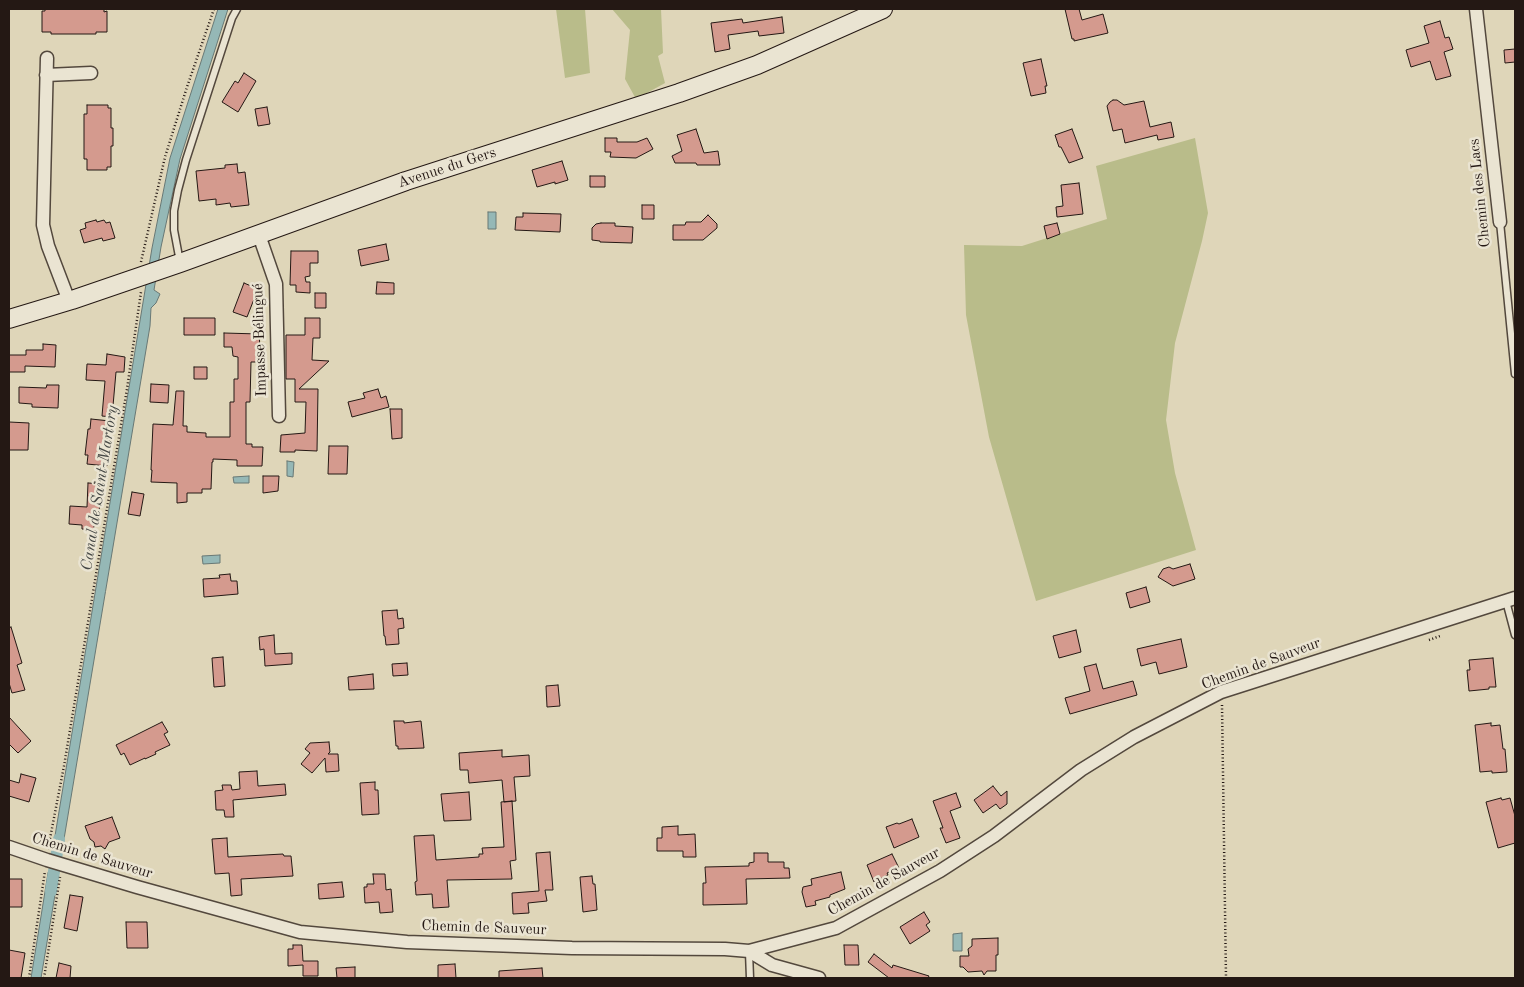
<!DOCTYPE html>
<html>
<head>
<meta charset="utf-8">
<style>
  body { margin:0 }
  #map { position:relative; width:1524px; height:987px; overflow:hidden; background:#dfd6b9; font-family:"Old Standard TT",serif }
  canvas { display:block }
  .frame { position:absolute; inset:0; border:10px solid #241814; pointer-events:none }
</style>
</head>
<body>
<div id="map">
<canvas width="1524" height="987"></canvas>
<div class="frame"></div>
</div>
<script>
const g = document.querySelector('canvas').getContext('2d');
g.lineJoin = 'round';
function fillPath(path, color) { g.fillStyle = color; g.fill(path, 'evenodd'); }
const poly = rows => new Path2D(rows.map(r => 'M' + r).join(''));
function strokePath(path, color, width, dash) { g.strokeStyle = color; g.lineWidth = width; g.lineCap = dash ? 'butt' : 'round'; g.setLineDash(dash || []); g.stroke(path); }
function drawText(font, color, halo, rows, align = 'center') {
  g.font = font + ' "Old Standard TT",serif'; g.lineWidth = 5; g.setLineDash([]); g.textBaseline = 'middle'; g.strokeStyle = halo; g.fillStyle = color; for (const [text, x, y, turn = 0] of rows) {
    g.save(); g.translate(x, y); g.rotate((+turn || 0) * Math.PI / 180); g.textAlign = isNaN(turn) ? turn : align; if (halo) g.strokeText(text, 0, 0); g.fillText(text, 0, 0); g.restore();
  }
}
fillPath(poly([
  [556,9,585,9,590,73,565,78],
  [612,9,661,9,663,53,658,56,665,83,636,99,625,79,630,30],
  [1195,138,1208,213,1202,241,1175,343,1166,420,1175,473,1196,550,1036,601,989,437,966,315,964,245,1022,246,1107,219,1096,166]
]), '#b9bc8a');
const water = poly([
  [218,9,228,9,180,159,161,247,154,290,160,294,156,303,151,308,150,326,61,857,52,854,152,248,170,158,218,9],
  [488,212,496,212,496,229,488,229,488,212],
  [287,461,294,462,293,477,287,476,287,461],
  [249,476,249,483,234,483,233,477,249,476],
  [220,555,220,563,203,564,202,556,220,555],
  [48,873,58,877,41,978,31,978,48,873],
  [962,933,962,951,953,951,953,934,962,933]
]);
fillPath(water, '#95b8b6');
strokePath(water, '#687875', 1);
strokePath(poly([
  [51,891,59,839]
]), '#95b8b6', 12);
const building = poly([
  [45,9,104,9,104,12,107,11,107,32,96,32,96,34,51,34,51,32,42,32,42,11,45,11,45,9],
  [1065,9,1079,9,1082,20,1103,14,1108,33,1074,41,1074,39,1072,39,1065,9],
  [782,17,784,33,759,36,758,31,728,35,730,49,715,52,711,23,742,19,743,23,782,17],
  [1440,21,1445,38,1449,37,1453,49,1444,52,1451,76,1436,80,1430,61,1411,67,1406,50,1429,43,1424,26,1440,21],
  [1515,49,1515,62,1505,63,1504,50,1515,49],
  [1041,59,1047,86,1045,86,1046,93,1031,96,1023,63,1041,59],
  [244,73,256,81,238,112,222,102,235,81,238,83,244,73],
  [1113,100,1117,100,1124,105,1144,101,1150,127,1171,122,1174,137,1158,140,1157,135,1125,143,1122,129,1113,131,1107,106,1110,102,1113,100],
  [87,105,108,105,108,108,111,108,111,128,113,128,113,146,111,146,111,167,107,167,107,170,87,170,87,159,84,159,84,114,87,114,87,105],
  [267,107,270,124,258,126,255,109,267,107],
  [696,129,704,153,718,151,720,165,697,165,696,163,675,163,672,156,682,151,677,135,696,129],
  [1072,129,1083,158,1069,163,1061,147,1059,147,1055,135,1072,129],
  [605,138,617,138,617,142,637,142,647,138,653,149,636,158,610,157,611,152,605,152,605,138],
  [562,161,568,180,555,184,555,182,537,187,532,170,562,161],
  [237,164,238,173,245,172,249,205,231,207,230,203,216,205,216,199,199,201,196,171,225,168,225,165,237,164],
  [590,176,605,176,605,187,590,187,590,176],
  [1079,183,1083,214,1057,217,1056,207,1063,206,1061,185,1079,183],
  [642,205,654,205,654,219,642,219,642,205],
  [523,213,561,214,560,232,515,230,516,217,523,217,523,213],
  [708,215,717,224,717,228,703,240,673,240,673,225,685,225,686,222,701,222,708,215],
  [96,220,97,222,104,220,106,223,110,222,115,238,103,241,102,238,84,243,80,230,86,228,85,223,96,220],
  [601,223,615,223,615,226,633,227,632,243,600,242,600,241,592,240,592,228,596,224,601,223],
  [1057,223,1060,234,1047,239,1044,226,1057,223],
  [386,244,389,260,361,266,358,250,386,244],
  [291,251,318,251,318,263,310,263,310,276,305,277,306,282,310,282,310,293,296,292,296,285,290,285,291,251],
  [377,282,394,283,394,294,376,294,377,282],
  [244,283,258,289,247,317,233,312,244,283],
  [315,293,326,293,326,308,315,308,315,293],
  [184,318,215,318,215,335,184,335,184,318],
  [305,318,320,318,320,338,313,338,312,360,329,361,299,389,318,389,317,451,295,450,295,452,280,452,281,435,305,433,306,402,295,402,295,379,286,379,286,335,305,335,305,318],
  [224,333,259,334,260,347,258,349,257,362,251,362,250,402,246,402,246,444,252,444,252,447,263,447,262,466,237,466,237,460,213,459,213,462,212,462,211,489,202,489,202,493,187,493,187,502,177,503,177,483,151,482,152,470,151,470,153,424,173,425,176,391,184,391,183,426,187,426,187,432,206,433,206,437,230,437,230,402,234,402,234,379,238,379,238,357,233,356,232,347,224,347,224,333],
  [43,344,56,345,55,367,25,366,25,372,9,372,9,355,26,355,26,350,43,350,43,344],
  [107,354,125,357,124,372,116,372,112,417,102,416,105,381,86,380,87,364,106,365,107,354],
  [194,367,207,367,207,379,194,379,194,367],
  [151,384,169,385,168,403,150,402,151,384],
  [47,385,59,385,58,408,32,407,32,404,19,403,19,387,46,388,47,385],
  [378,389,381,398,386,396,389,407,352,417,348,402,365,398,363,393,378,389],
  [390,409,402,409,402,438,392,439,390,409],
  [91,419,110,421,107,466,87,464,88,455,85,455,88,429,90,429,91,419],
  [9,422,29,423,28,450,9,450,9,422],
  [329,446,348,446,347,474,328,474,329,446],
  [263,476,279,476,278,491,263,493,263,476],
  [88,483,104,484,98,515,96,515,96,525,94,525,94,530,82,529,82,525,69,524,70,506,87,507,88,483],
  [132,492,144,494,140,516,128,514,132,492],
  [1190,564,1195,579,1173,586,1158,577,1163,569,1169,567,1173,569,1190,564],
  [230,574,231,581,237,581,238,594,204,597,203,579,220,578,219,575,230,574],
  [1146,587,1150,602,1130,608,1126,593,1146,587],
  [397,610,398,619,403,618,404,628,398,629,399,644,386,645,385,636,384,636,382,611,397,610],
  [11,627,22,663,17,665,25,690,12,693,9,683,9,628,11,627],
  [1076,630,1081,652,1059,658,1053,636,1076,630],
  [274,635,275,654,292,653,292,664,265,666,264,649,260,650,259,637,274,635],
  [1181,639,1187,667,1159,674,1156,662,1141,666,1137,649,1181,639],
  [223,657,225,686,214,687,212,658,223,657],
  [1493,658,1496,687,1489,687,1489,689,1469,691,1467,670,1470,670,1469,660,1493,658],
  [407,663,408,675,393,676,392,664,407,663],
  [1096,664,1103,689,1133,681,1137,695,1070,714,1065,698,1090,691,1084,667,1096,664],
  [373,674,374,689,349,690,348,677,373,674],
  [558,685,560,706,547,707,546,686,558,685],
  [9,717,31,741,18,753,9,744,9,717],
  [394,721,404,721,404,723,421,721,424,748,398,749,398,746,396,746,394,721],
  [162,722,168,732,164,734,170,745,155,752,156,754,145,759,145,758,130,765,124,753,121,755,116,745,162,722],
  [1491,723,1491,726,1500,725,1503,749,1505,749,1507,772,1492,773,1492,771,1480,772,1475,725,1491,723],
  [329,742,330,752,328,754,338,754,339,771,326,772,325,758,312,773,301,764,310,753,305,749,310,743,329,742],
  [502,750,502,757,529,755,530,776,514,777,516,801,504,802,502,780,469,783,468,770,460,770,459,753,502,750],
  [257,771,258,786,285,784,286,795,233,800,234,817,225,817,224,810,216,810,215,791,223,790,222,785,231,785,232,790,240,789,239,772,257,771],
  [21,774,36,778,29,802,9,796,9,780,19,783,21,774],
  [375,782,375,790,378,790,379,814,362,815,360,783,375,782],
  [993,786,1001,796,1007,791,1007,804,1000,809,996,804,983,813,974,800,993,786],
  [469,792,471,820,444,821,441,794,469,792],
  [956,793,961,807,950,811,960,838,946,843,940,828,943,828,933,801,956,793],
  [1501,798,1502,800,1510,798,1515,816,1515,843,1498,848,1486,802,1501,798],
  [512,801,516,860,510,861,512,879,447,880,449,907,433,908,432,894,416,895,415,882,417,881,414,836,434,835,436,860,479,857,479,854,483,854,482,848,504,847,501,802,512,801],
  [112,817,120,838,109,842,105,849,101,846,95,847,94,842,90,839,85,826,112,817],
  [912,819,919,837,894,848,886,827,897,823,899,824,912,819],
  [678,826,678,835,695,834,696,857,683,857,683,851,657,851,657,838,662,838,662,827,678,826],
  [227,838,228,857,283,854,284,856,291,856,293,876,241,879,242,895,231,896,229,873,215,874,212,839,227,838],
  [550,852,553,890,545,890,547,901,528,903,529,913,513,914,512,893,539,891,536,853,550,852],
  [754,853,768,853,768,862,784,862,784,868,789,868,790,878,746,879,747,904,703,905,703,883,706,883,705,867,749,866,749,863,754,862,754,853],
  [892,854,899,868,887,873,888,875,874,882,867,865,892,854],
  [841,872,845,889,830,895,830,897,815,901,816,905,806,907,802,892,803,887,812,885,811,879,841,872],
  [373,874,385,874,386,890,391,889,393,912,380,913,379,902,365,903,364,887,367,887,367,884,374,884,373,874],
  [592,876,593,884,595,884,597,910,583,912,580,877,592,876],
  [9,879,22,879,22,907,9,907,9,879],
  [342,882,344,897,319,899,318,884,342,882],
  [70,895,83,897,77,931,64,928,70,895],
  [924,912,930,922,926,925,930,931,910,944,900,927,924,912],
  [126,922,147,922,148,948,127,948,126,922],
  [998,938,998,955,996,955,996,971,987,971,984,975,982,971,968,972,963,967,960,967,960,956,969,956,968,949,972,946,972,939,998,938],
  [293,945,302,945,303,961,318,961,318,976,303,976,303,965,288,966,288,949,293,949,293,945],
  [844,945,858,945,859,965,845,965,844,945],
  [9,950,25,953,21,978,9,978,9,950],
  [874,954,892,968,893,965,929,976,928,978,889,978,868,962,874,954],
  [59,963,71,966,70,978,56,978,59,963],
  [455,964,456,978,438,978,438,965,455,964],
  [355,967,355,978,337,978,336,968,355,967],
  [542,968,543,978,499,978,499,971,542,968]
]);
fillPath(building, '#d49a8e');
strokePath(building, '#241814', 1);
const service = poly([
  [1500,222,1515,374],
  [180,262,174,230,174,211,178,190,186,160,232,18,237,9],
  [1506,601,1515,635],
  [749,952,750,978]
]);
const minor = poly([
  [1476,9,1500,222],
  [47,58,43,225,48,246,69,301],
  [46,75,91,73],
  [259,235,276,284,279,416],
  [9,847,47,860,137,887,300,932,407,942,572,948,725,949,749,951,836,928,940,871,994,836,1081,770,1134,737,1221,692,1515,598],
  [749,951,772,965,819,978]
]);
const secondary = poly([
  [9,319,72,300,180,263,406,181,679,93,757,65,883,9]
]);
strokePath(service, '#53483d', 9);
strokePath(minor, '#53483d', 15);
strokePath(secondary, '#241814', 20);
strokePath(poly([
  [141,262,165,157,187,87,214,9],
  [1429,640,1440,636],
  [1222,705,1226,978],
  [48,849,64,766,127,389,141,292],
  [29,978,45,871],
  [44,978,60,877]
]), '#241814', 2.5, [1, 2.5]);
strokePath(service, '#eae4d2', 6);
strokePath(minor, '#eae4d2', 12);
strokePath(secondary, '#eae4d2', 18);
drawText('15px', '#241814', '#eae4d2', [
  ["Avenue du Gers",447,168,-18],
  ["Chemin des Lacs",1480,193,-96],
  ["Impasse Bélingué",260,340,-92],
  ["Chemin de Sauveur",1261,664,-20],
  ["Chemin de Sauveur",92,856,17],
  ["Chemin de Sauveur",884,882,-29],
  ["Chemin de Sauveur",484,928,2]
]);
drawText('italic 16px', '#464845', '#eae4d2', [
  ["Canal de Saint-Martory",100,488,-81]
]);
</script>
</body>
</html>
